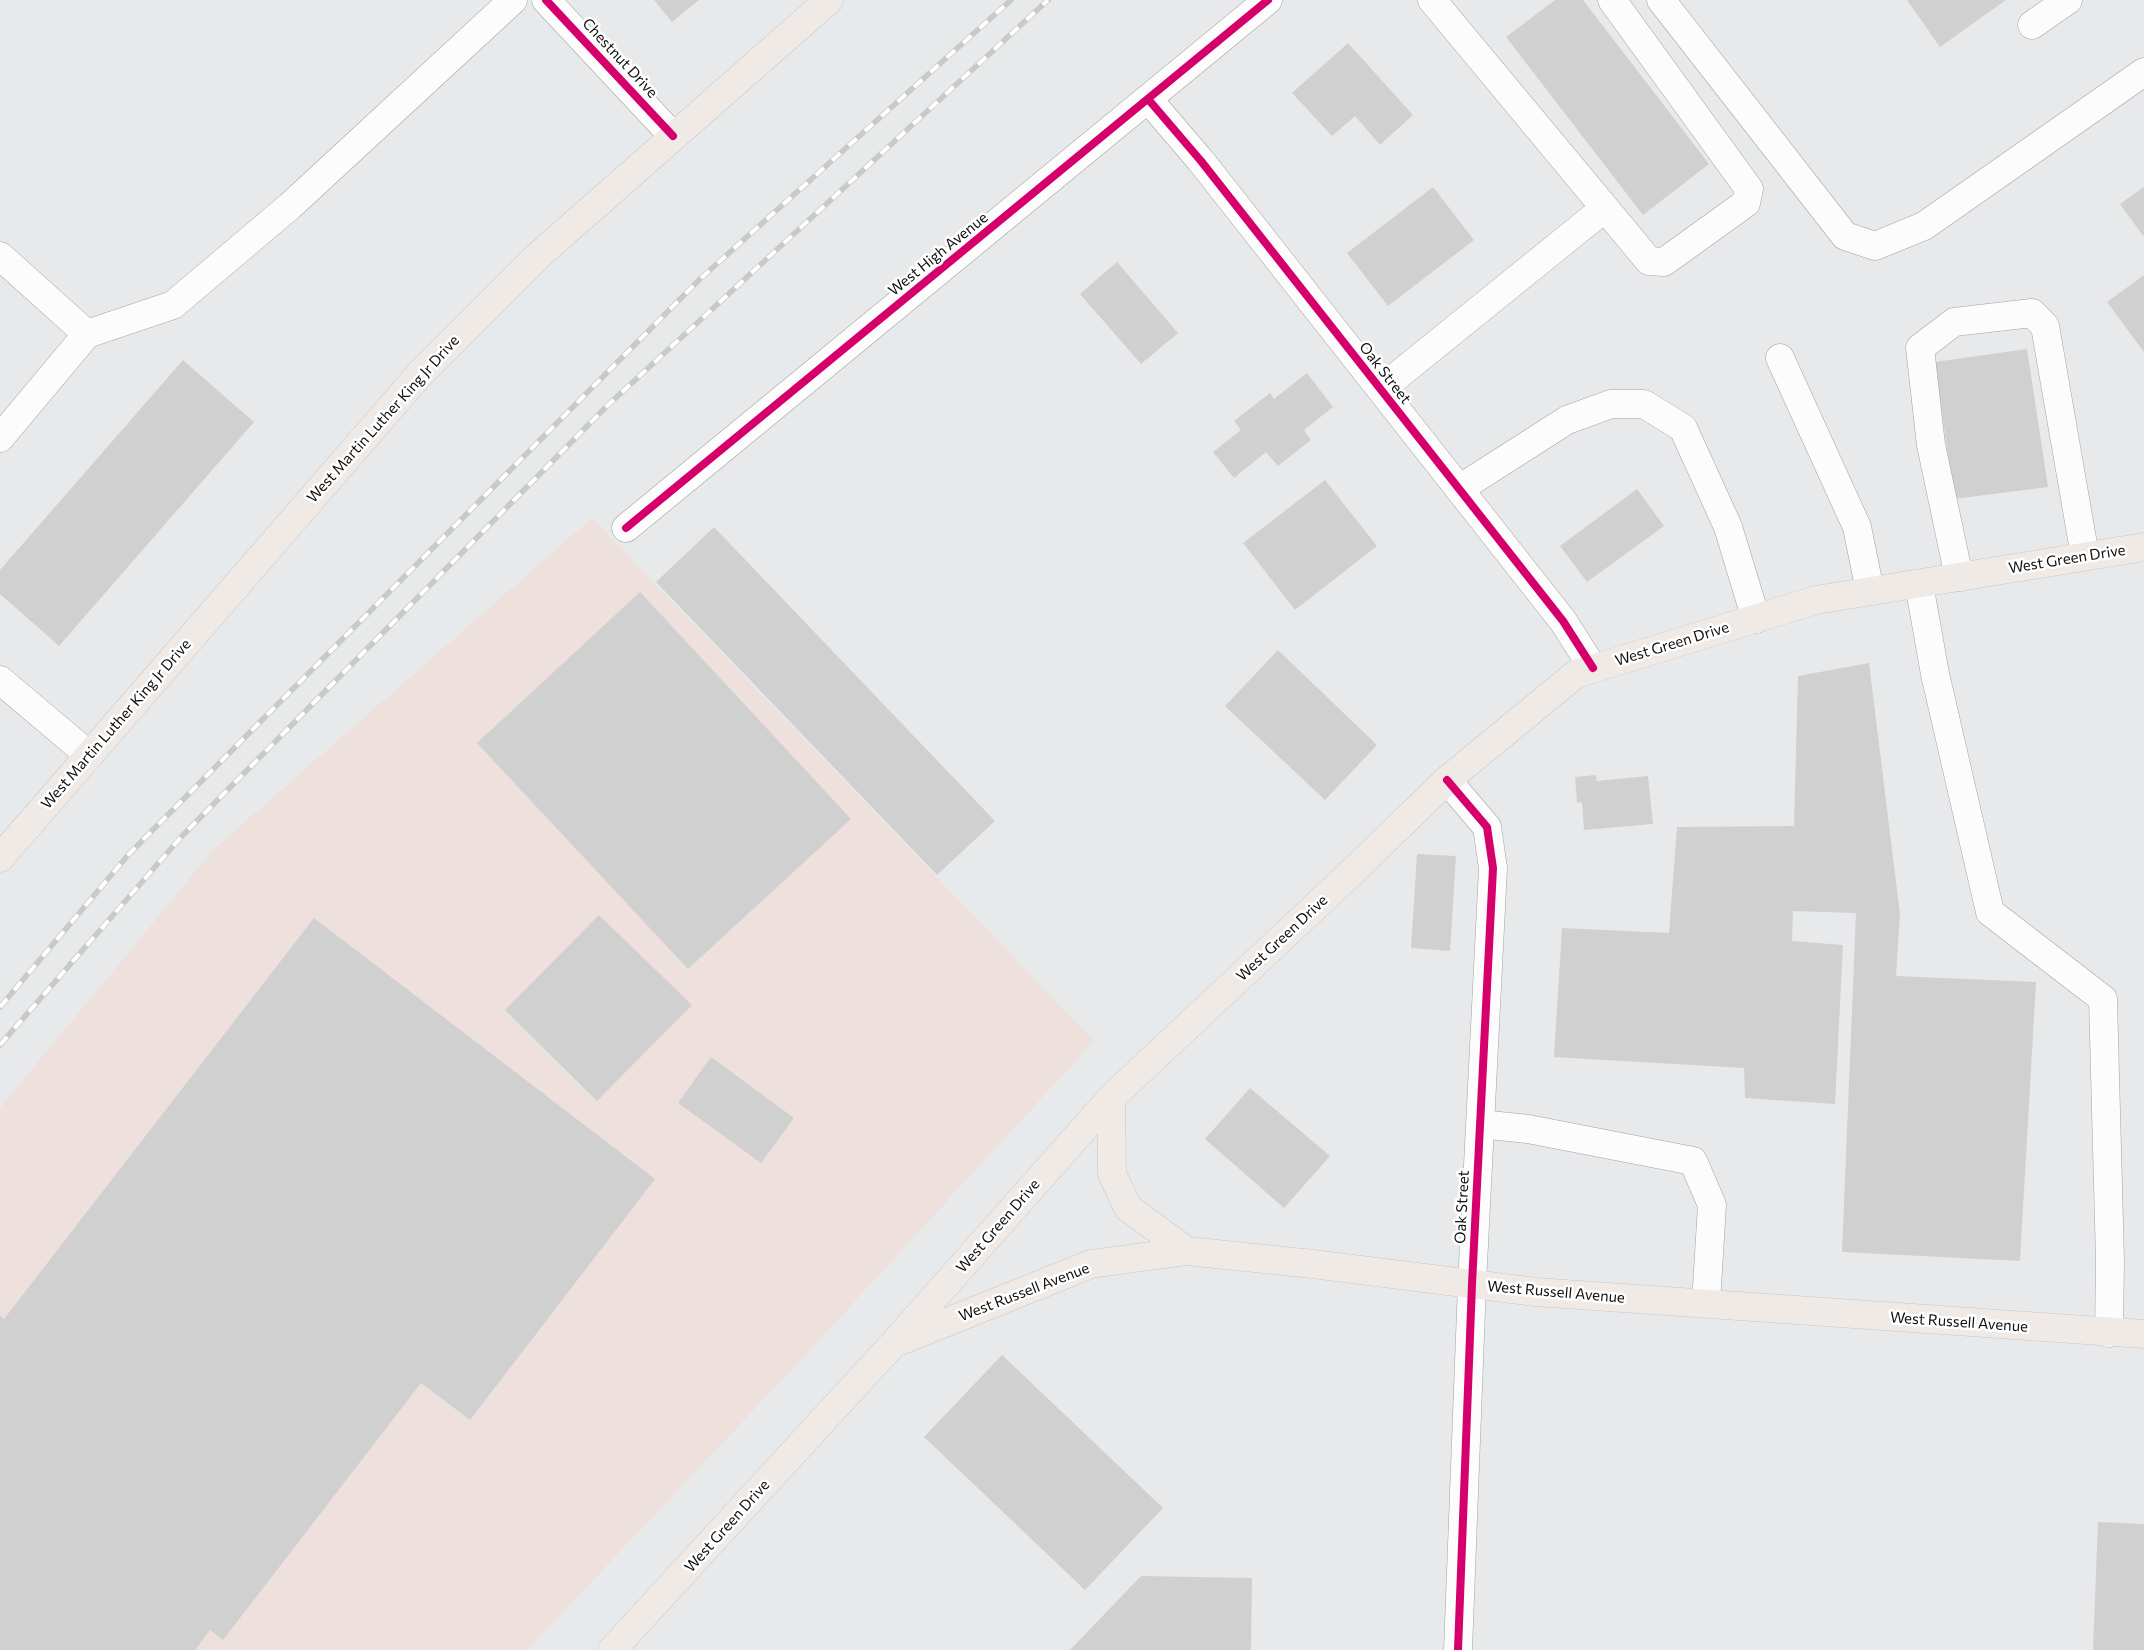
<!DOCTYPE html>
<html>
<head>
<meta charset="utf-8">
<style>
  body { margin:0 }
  canvas { display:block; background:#e8e9ea }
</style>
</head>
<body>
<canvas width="2144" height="1650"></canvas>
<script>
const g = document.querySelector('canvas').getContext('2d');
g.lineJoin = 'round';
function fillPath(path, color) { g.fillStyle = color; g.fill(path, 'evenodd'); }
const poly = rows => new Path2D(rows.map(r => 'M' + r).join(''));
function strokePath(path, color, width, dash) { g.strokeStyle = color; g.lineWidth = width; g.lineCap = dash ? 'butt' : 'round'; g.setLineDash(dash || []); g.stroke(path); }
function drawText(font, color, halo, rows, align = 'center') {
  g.font = font + ' Commissioner,sans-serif'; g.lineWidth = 5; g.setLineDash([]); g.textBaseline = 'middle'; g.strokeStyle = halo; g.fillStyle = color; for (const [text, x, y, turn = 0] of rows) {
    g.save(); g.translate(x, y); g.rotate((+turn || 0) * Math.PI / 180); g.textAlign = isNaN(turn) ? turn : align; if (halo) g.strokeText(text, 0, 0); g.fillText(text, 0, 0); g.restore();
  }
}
fillPath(poly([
  [592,518,1094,1041,799,1362,527,1650,0,1650,0,1108,214,849]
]), '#eee0dd');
fillPath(poly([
  [654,0,699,0,672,22],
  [1555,0,1583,0,1709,164,1643,215,1506,37],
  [1907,0,2006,0,1940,47],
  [1348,43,1413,115,1380,145,1355,116,1332,136,1292,93],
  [1433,187,1474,240,1388,306,1347,253],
  [2144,187,2144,237,2120,204],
  [1117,262,1178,333,1141,364,1080,294],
  [2144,275,2144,352,2107,302],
  [2027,349,2048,487,1954,499,1935,362],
  [183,360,254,422,59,646,0,594,0,570],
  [1307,373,1333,407,1304,430,1311,440,1278,466,1266,452,1234,478,1213,452,1241,430,1234,421,1270,393,1274,399],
  [1325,480,1377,546,1295,610,1243,543],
  [1637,489,1664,526,1587,582,1560,546],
  [714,527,995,821,937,875,656,582],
  [640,592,851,819,688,969,477,743],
  [1278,650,1377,745,1325,800,1225,706],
  [1869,663,1900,914,1896,976,2036,982,2020,1261,1842,1252,1856,913,1793,911,1792,941,1843,945,1835,1104,1745,1098,1744,1068,1554,1057,1562,928,1669,933,1677,827,1794,826,1798,676],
  [1596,775,1597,781,1648,776,1653,824,1584,830,1582,802,1577,803,1575,777],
  [1417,854,1456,856,1450,951,1411,948],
  [599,915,692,1005,597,1101,505,1010],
  [314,918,655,1179,470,1420,421,1383,223,1640,210,1630,195,1650,0,1650,0,1315,4,1319],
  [711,1057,794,1118,761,1163,678,1103],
  [1250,1088,1330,1156,1284,1208,1205,1139],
  [1002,1355,1163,1508,1085,1590,924,1437],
  [2098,1522,2144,1524,2144,1650,2093,1650],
  [1141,1576,1252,1578,1251,1650,1070,1650]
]), '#d1d0d1');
const minor = poly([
  [546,0,673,136],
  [1432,0,1649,261,1664,262,1746,203,1749,189,1612,0],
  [1661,0,1845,236,1875,246,1924,226,2144,72],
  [2032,25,2068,0],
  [1148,99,1201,161,1563,621,1593,668],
  [0,256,87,334],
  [1780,358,1857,527,1870,591],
  [1381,389,1605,208],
  [0,438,87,334,173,305,290,206,513,0],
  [1459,489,1567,420,1611,404,1644,404,1683,428,1728,527,1756,619],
  [626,528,1268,0],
  [1959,577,1931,445,1920,348,1954,322,2032,313,2045,326,2085,556],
  [1919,584,1935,674,1990,912,2103,999,2110,1260,2109,1333],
  [0,680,89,755],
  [1447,780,1487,827,1493,868,1472,1284,1458,1650],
  [1480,1124,1528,1129,1693,1161,1712,1205,1706,1303]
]);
const major = poly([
  [0,858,419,375,539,255,829,0],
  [1111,1098,1112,1174,1128,1208,1187,1251],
  [900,1341,1091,1264,1187,1251,1313,1264,1536,1292,2144,1334],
  [612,1650,894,1343,1111,1098,1349,875,1447,780,1576,674,1816,600,2144,547]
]);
strokePath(minor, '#a2a2a3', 29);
strokePath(major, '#c7c7c8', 29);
strokePath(minor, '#fcfcfc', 28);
strokePath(major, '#f0eae6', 28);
const rail = poly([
  [0,1007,129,854,700,279,1011,0],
  [0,1045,182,836,608,405,1048,0]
]);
strokePath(rail, '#c8c9c9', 5.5);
strokePath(rail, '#fff', 4, [11]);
strokePath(poly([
  [546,0,673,136],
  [1148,99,1201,161,1563,621,1593,668],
  [626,528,1268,0],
  [1447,780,1487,827,1493,868,1472,1284,1458,1650]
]), '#d6006c', 8);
drawText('15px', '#0f0f10', '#fff', [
  ["Chestnut Drive",620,58,47],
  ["West High Avenue",938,254,-39],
  ["Oak Street",1385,373,52],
  ["West Martin Luther King Jr Drive",383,419,-48],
  ["West Green Drive",2067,559,-9],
  ["West Green Drive",1672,644,-17],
  ["West Martin Luther King Jr Drive",116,724,-49],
  ["West Green Drive",1282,938,-43],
  ["Oak Street",1462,1207,-87],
  ["West Green Drive",998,1226,-49],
  ["West Russell Avenue",1024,1292,-21],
  ["West Russell Avenue",1556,1292,5],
  ["West Russell Avenue",1959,1322,4],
  ["West Green Drive",727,1526,-48]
]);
</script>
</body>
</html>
